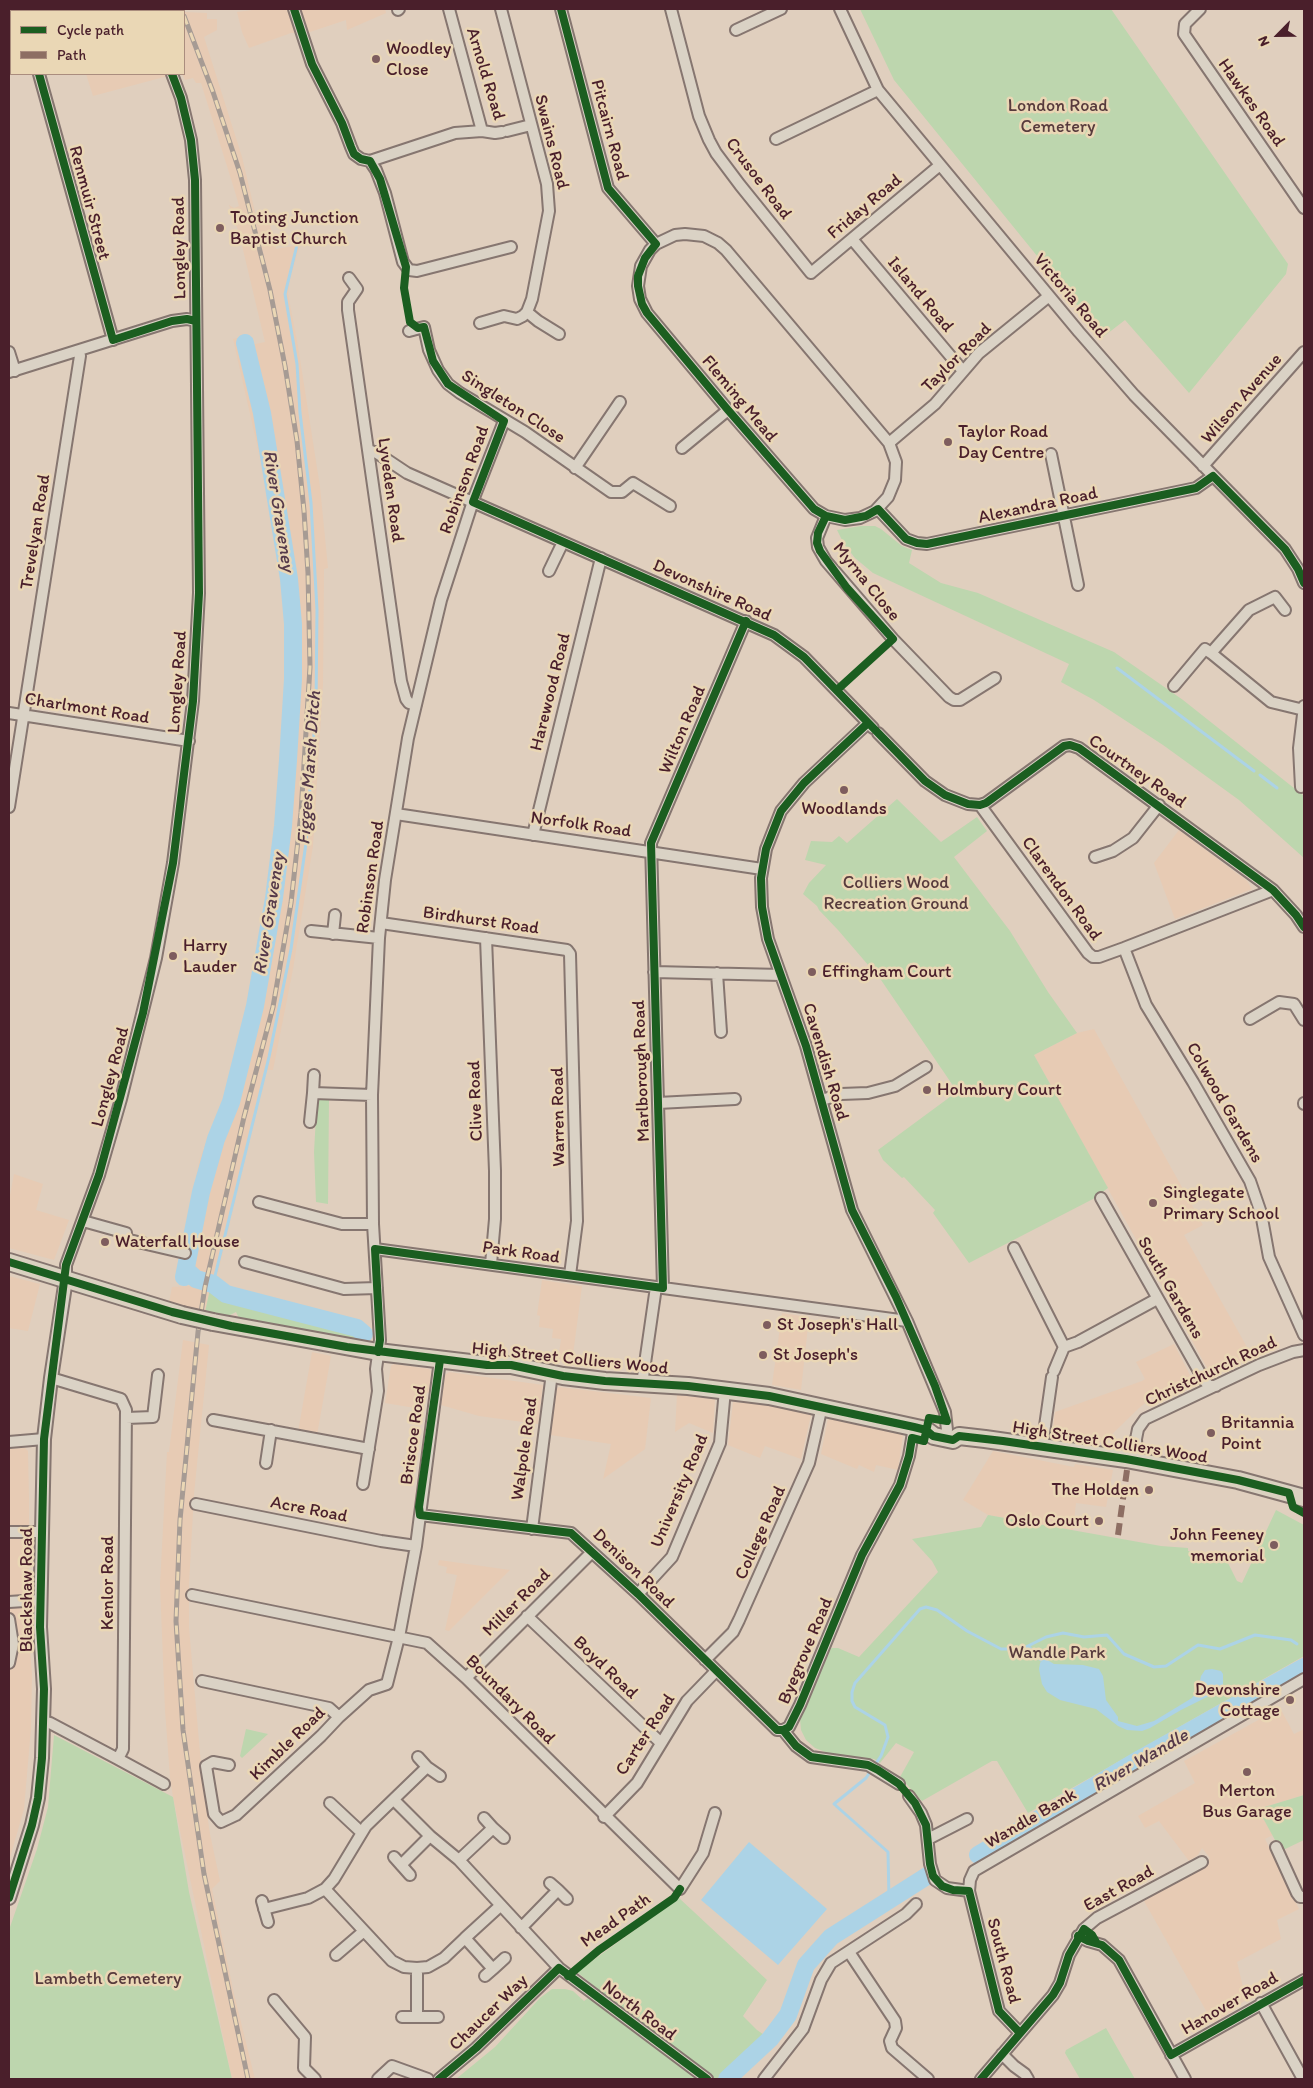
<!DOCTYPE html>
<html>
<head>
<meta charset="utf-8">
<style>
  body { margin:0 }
  #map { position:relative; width:1313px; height:2088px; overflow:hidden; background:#e0cfbe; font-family:Itim,sans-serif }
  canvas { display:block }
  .frame { position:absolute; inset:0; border:10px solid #4a1f2b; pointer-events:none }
  .legend { position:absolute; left:10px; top:10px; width:175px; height:65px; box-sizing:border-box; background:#ead7b5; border:1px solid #aa8d7e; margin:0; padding:6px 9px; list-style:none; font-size:15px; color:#4a1f2b }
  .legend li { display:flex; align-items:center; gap:10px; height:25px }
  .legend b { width:25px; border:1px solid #aa8d7e }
  .north { position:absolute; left:1253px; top:10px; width:50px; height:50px; -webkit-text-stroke:4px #ead7b5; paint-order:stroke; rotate:247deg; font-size:14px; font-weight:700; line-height:20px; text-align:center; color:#4a1f2b }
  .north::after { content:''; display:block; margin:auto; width:18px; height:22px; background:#4a1f2b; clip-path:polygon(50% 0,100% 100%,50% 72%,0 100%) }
</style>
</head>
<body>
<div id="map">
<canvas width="1313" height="2088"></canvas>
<div class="frame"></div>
<ul class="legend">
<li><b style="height:6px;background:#1b5e20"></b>Cycle path</li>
<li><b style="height:6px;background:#8d6e63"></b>Path</li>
</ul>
<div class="north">N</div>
</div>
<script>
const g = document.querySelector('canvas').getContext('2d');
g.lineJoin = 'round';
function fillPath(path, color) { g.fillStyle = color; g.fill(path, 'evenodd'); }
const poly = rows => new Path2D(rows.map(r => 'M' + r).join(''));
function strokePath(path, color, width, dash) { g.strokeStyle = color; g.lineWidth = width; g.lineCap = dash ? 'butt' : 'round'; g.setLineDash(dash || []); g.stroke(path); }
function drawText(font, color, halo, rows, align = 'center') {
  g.font = font + ' Itim,sans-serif'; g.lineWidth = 5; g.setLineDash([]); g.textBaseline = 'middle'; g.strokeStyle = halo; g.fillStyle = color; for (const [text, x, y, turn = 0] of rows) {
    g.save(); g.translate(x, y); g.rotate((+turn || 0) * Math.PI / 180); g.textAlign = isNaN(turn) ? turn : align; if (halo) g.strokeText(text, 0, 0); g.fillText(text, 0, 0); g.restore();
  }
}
fillPath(poly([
  [260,9,385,9,386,13,347,30,346,20,310,32,291,33,249,48,242,32,237,12],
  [184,12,207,13,207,19,217,19,217,30,204,37,242,157,256,216,268,217,276,249,300,245,290,279,288,294,298,346,320,487,328,568,324,569,323,684,313,846,293,969,273,1070,267,1070,229,1226,216,1281,219,1288,218,1290,210,1289,205,1312,169,1302,172,1287,191,1286,201,1229,186,1225,200,1158,234,1074,257,967,271,884,281,792,287,665,283,572,275,524,233,339,247,335,250,345,265,342,239,233,229,205,234,208,239,206,236,195,201,83,196,83,193,78,185,80,182,74,184,74],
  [86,74,167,74,168,76,93,96],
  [1179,830,1247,881,1252,889,1175,919,1154,863],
  [1094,1029,1203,1225,1184,1235,1252,1356,1211,1375,1034,1055,1077,1033],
  [14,1174,43,1184,36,1210,69,1220,54,1260,9,1248,9,1200],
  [9,1276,40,1284,28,1331,9,1328],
  [542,1280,582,1286,572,1362,558,1360,561,1339,552,1338,553,1329,539,1327,540,1316,537,1315],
  [782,1313,809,1317,801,1390,772,1385],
  [183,1340,209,1345,194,1494,189,1584,189,1628,203,1787,210,1834,220,1881,212,1889,234,1994,255,2079,232,2079,173,1797,170,1777,165,1710,160,1585,167,1452,169,1452],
  [1174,1344,1191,1377,1154,1396,1139,1408,1105,1441,1099,1443,1052,1436,1055,1412,1142,1381,1145,1379,1136,1362],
  [312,1352,331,1356,317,1435,298,1432],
  [394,1364,429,1369,431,1371,429,1393,417,1391,415,1408,385,1403,391,1366],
  [449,1372,543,1385,538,1424,479,1416,441,1405,445,1375],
  [559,1387,651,1398,645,1449,603,1479,611,1444,550,1435,555,1390],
  [677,1395,715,1399,713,1433,689,1423,675,1432],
  [733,1402,763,1404,811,1415,801,1459,765,1446,760,1458,728,1445],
  [828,1418,903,1435,898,1470,876,1465,874,1472,859,1465,857,1469,821,1454],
  [25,1448,28,1451,29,1498,29,1635,32,1675,31,1728,24,1809,9,1861,9,1449],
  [993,1451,1074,1467,1075,1464,1113,1470,1106,1507,1076,1503,1073,1530,988,1515,963,1500],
  [439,1560,510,1570,449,1631,445,1630,457,1575,446,1573,447,1567,438,1565],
  [1280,1708,1294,1734,1304,1729,1304,1795,1258,1809,1273,1835,1265,1839,1299,1909,1277,1920,1281,1939,1237,1962,1246,2000,1234,2008,1233,2011,1213,2023,1144,1901,1199,1869,1210,1858,1202,1848,1198,1855,1189,1861,1159,1821,1145,1828,1138,1816,1195,1783,1184,1761]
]), '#e7cbb4');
fillPath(poly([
  [860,9,1111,9,1288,264,1286,274,1189,393,1125,320,1103,337,894,80],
  [861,526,875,526,881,529,902,546,912,550,909,563,941,583,978,593,1114,652,1183,700,1304,796,1304,858,1239,800,1163,745,1094,700,1061,682,1069,664,873,573,855,558,844,544,837,530],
  [897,799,941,842,977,817,987,831,954,857,1010,931,1048,992,1077,1033,1034,1055,1108,1188,1093,1199,969,1263,933,1213,935,1210,904,1177,902,1178,883,1160,878,1150,954,1094,956,1090,881,980,838,930,819,910,817,906,803,894,809,883,826,865,805,860,811,841,832,842,839,836,847,843],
  [317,1099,329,1099,328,1204,316,1202,314,1152],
  [217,1279,230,1290,362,1327,359,1332,366,1339,362,1340,269,1325,239,1318,236,1312,228,1316,205,1312,210,1289,218,1290],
  [1276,1510,1304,1525,1304,1656,1028,1813,997,1761,992,1761,922,1801,900,1777,914,1752,896,1743,880,1763,874,1759,828,1753,815,1748,806,1740,801,1730,800,1719,831,1648,838,1648,859,1657,938,1572,932,1561,912,1539,981,1527,988,1515,1161,1546,1188,1548,1188,1551,1224,1555,1237,1581,1242,1583],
  [246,1729,268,1734,242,1758,240,1756],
  [54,1735,173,1797,189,1892,232,2079,9,2079,9,1930,37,1849,48,1807],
  [1304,1795,1304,1840,1281,1851,1258,1809],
  [679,1898,767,1980,743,2016,757,2030,770,2039,727,2079,456,2079,495,2047,540,1998,552,1989,565,1989,573,1991,584,2001,599,1990,577,1972],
  [1106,2028,1135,2079,1080,2079,1065,2053,1066,2050]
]), '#bdd6ae');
fillPath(poly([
  [1044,1658,1054,1664,1083,1665,1099,1669,1103,1676,1106,1700,1118,1717,1118,1721,1137,1726,1154,1721,1192,1698,1198,1690,1201,1676,1205,1670,1212,1669,1221,1671,1223,1674,1223,1685,1217,1692,1181,1710,1150,1728,1142,1731,1127,1730,1118,1726,1096,1709,1060,1700,1047,1692,1042,1684,1039,1669,1040,1663],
  [749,1842,827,1909,778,1965,701,1900]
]), '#acd3e6');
strokePath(poly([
  [1117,668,1254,771],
  [1260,775,1277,788],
  [213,1284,269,1057,291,949,306,843,316,706,317,610,311,503,300,413,297,364,285,294,297,245],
  [1029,1647,1041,1660],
  [889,1899,888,1852,834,1804,866,1778,881,1756,888,1737,885,1725,855,1707,852,1701,852,1692,855,1683,920,1609,926,1607,937,1610,967,1631,1001,1649,1022,1649,1046,1637,1063,1633,1084,1637,1107,1635,1124,1654,1154,1667,1166,1666,1198,1645,1220,1649,1255,1635,1291,1640,1297,1644]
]), '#acd3e6', 3);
strokePath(poly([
  [186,1270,196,1279,213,1284,226,1294,357,1328,364,1334],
  [184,1277,201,1192,216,1139,231,1102,255,1006,274,898,283,826,288,760,293,679,293,624,289,579,262,413,245,343],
  [978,1855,1140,1759,1304,1667],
  [727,2079,770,2039,788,2015,806,1965,831,1937,927,1876]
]), '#acd3e6', 18);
const minor = poly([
  [134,9,135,11],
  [294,9,312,64,342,123,351,147,354,154,361,159,370,161],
  [449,9,482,131,495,133,502,132],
  [561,9,608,188,656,244],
  [671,9,699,116,709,140,716,153,740,185,811,273,940,165],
  [840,9,878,90,1079,332,1134,395,1285,549,1298,569,1304,583],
  [1200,9,1185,24,1184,34,1304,208],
  [398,10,399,9],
  [736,30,781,9],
  [39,74,113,340],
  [507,131,531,125],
  [776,139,878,90],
  [370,161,376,170,385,193,403,262,409,270,417,271,511,247],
  [370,161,455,133,482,131],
  [685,234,704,236,718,243,726,250,889,443,896,462,895,480,888,497,875,511,860,518,845,520,826,516,814,509,728,410,647,313,640,299,638,286,641,266,650,250,656,244,675,235,685,234],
  [852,239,963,371],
  [349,278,357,289,348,302,348,310,401,681,406,699,409,703,416,705],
  [527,312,538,321,559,334],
  [480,323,504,316,517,319,523,316,527,312,532,299,549,211,547,184,501,9],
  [409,331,424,327,429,350,438,370,448,384,460,393,525,432,611,492,622,492,633,483,670,506],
  [9,352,15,371],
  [9,372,172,321,187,319,196,321],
  [889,443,935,404,979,353,1049,296],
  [682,448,728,410],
  [368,450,377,453,407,473,774,635,804,657,873,728],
  [1051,454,1078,585],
  [1203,466,1304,352],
  [575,468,620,402],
  [878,509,906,539,917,543,927,544,1196,488,1213,476],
  [826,516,817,538,818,547,826,561,893,639,949,697,954,700,960,700,995,678],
  [549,571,563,542],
  [1285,610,1275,597,1249,610,1211,653,1271,702,1304,710],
  [1174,686,1205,649,1211,653],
  [9,713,189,741],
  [868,723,804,783,781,811,766,849,761,878,762,907,768,939,806,1046,852,1210,907,1321,945,1412,947,1430],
  [878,733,925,781,945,795,968,804,980,805,1088,953,1093,957,1099,957,1124,948,1273,890],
  [1301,787,1299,748,1304,706],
  [980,805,986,803,1064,746,1070,745,1079,748,1273,890,1296,915,1304,927],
  [9,807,80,356,79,351],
  [396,814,762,869],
  [533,835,601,558],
  [1095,857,1113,851,1133,838,1159,805],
  [381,923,567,950,570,954,577,1221,570,1275],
  [311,931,379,938],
  [333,934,335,915],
  [486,938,495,1171,495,1219,491,1264],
  [1124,948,1146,1005,1193,1082,1250,1181,1261,1213,1269,1257,1304,1335],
  [654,972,781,975],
  [717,973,721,1032],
  [1250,1019,1279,1002,1294,1004,1304,1020],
  [313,1093,314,1075],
  [822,1100,841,1094,868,1093,895,1086,926,1067],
  [658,1103,735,1099],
  [1304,1104,1304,1103],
  [310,1122,313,1093,372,1095],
  [1101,1198,1204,1380,1209,1386,1216,1386],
  [259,1202,342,1224,373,1224],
  [83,1221,126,1233,125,1239,185,1253],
  [1014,1248,1064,1347],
  [375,1249,907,1321],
  [245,1262,344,1289,377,1288],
  [66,1279,66,1265,99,1175,121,1099,156,958,173,863,193,701,199,593,195,180,191,140,181,98,172,74],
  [663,1288,651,843,746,621],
  [1054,1371,1064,1347,1078,1342,1157,1299],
  [642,1384,656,1287],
  [126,1418,153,1417,158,1375],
  [213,1420,369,1449],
  [9,1442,44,1439],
  [1042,1447,1052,1377],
  [1137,1461,1136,1439,1138,1429,1145,1419,1259,1365,1293,1352,1304,1350],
  [266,1463,271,1430],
  [363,1484,378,1391,376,1369,380,1340,373,1224,372,1095,379,938,385,880,408,738,441,600,475,495,504,421],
  [196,1504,381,1541,416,1546],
  [420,1515,571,1533,638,1594,773,1726,777,1730,783,1730],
  [532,1529,552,1373],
  [9,1532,41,1532],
  [638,1594,672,1557,720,1443,725,1390],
  [192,1595,427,1643,466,1678,680,1889,703,1853,715,1813],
  [9,1602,40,1600],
  [527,1616,661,1743],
  [9,1619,13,1644,9,1663],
  [705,1660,733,1632,739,1620,809,1463,822,1406],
  [466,1678,592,1552],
  [202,1681,329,1708,339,1717],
  [44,1722,50,1723,118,1759,123,1749,126,1410,121,1399,51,1378],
  [783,1730,789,1727,800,1705,862,1555,900,1485,909,1456,914,1427],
  [783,1730,796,1746,811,1757,868,1765,899,1784],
  [118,1759,164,1784],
  [229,1765,213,1762,206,1766,214,1814,221,1822,236,1815,321,1736,339,1717,369,1690,387,1684,399,1637,416,1546,440,1360],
  [427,1767,440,1776],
  [909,1796,921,1813,926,1825,930,1864,935,1880,947,1888,969,1891],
  [394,1800,430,1836,459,1860,559,1968,707,2079],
  [330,1803,361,1832],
  [604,1817,637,1783,687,1701,716,1671],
  [484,1818,493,1828],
  [928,1839,967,1819],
  [1276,1847,1297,1893,1300,1897,1304,1897],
  [394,1857,410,1875],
  [459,1860,493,1828,504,1838],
  [401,1865,430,1836],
  [550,1883,558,1890],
  [325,1889,392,1961,404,1967,417,1968,428,1967,444,1958,465,1938,493,1969,485,1976],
  [262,1901,268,1922],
  [264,1909,308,1898,325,1889,334,1879,366,1826,427,1767,418,1757],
  [521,1928,558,1890,567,1899],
  [1078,1936,1088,1941,1102,1945,1119,1960,1185,2079],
  [465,1938,500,1906],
  [849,1952,895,2021,896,2028,890,2041,892,2048,928,2079],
  [336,1955,364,1931],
  [493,1969,505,1958],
  [274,2000,305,2037,304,2068,315,2079],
  [1261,2003,1303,2079],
  [402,2017,417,2017,417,1968],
  [417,2017,438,2017],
  [1020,2033,999,2011,969,1891,970,1880,974,1871,1304,1679],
  [1002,2054,1014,2066,1025,2074,1028,2079],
  [1171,2055,1304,1980],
  [378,2079,392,2066,428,2079],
  [439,2079,476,2048,559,1968],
  [764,2079,803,2029,821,1980,831,1963,906,1914,916,1904],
  [981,2079,1053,1995,1060,1983,1069,1955,1084,1929,1097,1918,1202,1862]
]);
const tertiary = poly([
  [9,1898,32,1825,38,1798,42,1758,44,1689,40,1627,44,1439,51,1378,66,1279]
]);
const primary = poly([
  [42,11,75,9],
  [9,13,11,13]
]);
const trunk = poly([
  [9,1262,182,1315],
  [213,1322,378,1352,487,1365,511,1365,563,1376,605,1381,688,1386,769,1396,926,1430,934,1436,953,1440,959,1436,985,1439,1126,1459,1238,1480,1304,1498]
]);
strokePath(minor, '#867670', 14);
strokePath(tertiary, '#867670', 16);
strokePath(primary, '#867670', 19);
strokePath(trunk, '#867670', 20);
strokePath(minor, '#dad2c5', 10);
strokePath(tertiary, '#dad2c5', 12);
strokePath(primary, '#dad1c0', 15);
strokePath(trunk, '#dad1c0', 16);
const rail = poly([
  [184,16,213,92,240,173,270,290,285,366,297,441,304,511,308,573,310,667,301,813,291,903,273,1007,244,1117,205,1287,198,1332,180,1520,176,1621,183,1730,204,1874,248,2079]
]);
strokePath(rail, '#a69b94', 5);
strokePath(rail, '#ead7b5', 3, [9]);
const trunkBridge = poly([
  [182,1315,213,1322]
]);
strokePath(trunkBridge, '#867670', 20, []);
strokePath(trunkBridge, '#dad1c0', 16);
strokePath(poly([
  [1118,1535,1127,1470]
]), '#8d6e63', 6, [12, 6]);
strokePath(poly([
  [294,9,312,64,342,123,351,147,354,154,361,159,370,161,380,179,406,267,404,288,410,322,418,328,424,327,433,361,448,384,504,421,473,502,774,635,804,657,925,781,945,795,968,804,980,805,986,803,1064,746,1070,745,1079,748,1273,890,1296,915,1304,927],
  [561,9,608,188,656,244,645,258,638,276,638,286,642,304,647,313,728,410,814,509,826,516,845,520,866,516,878,509,906,539,917,543,927,544,1196,488,1213,476,1285,549,1298,569,1304,583],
  [39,74,113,340,172,321,187,319,196,321],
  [826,516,818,533,817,543,820,551,847,588,893,639,837,690],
  [9,1262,172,1312,231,1326,347,1347,487,1365,511,1365,563,1376,605,1381,688,1386,769,1396,914,1427,926,1430,933,1436,953,1440,959,1436,1003,1441,1126,1459,1238,1480,1289,1493,1293,1507,1304,1513],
  [378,1352,380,1340,375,1249,663,1288,651,843,746,621],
  [440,1360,419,1507,420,1515,571,1533,638,1594,773,1726,777,1730,783,1730],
  [783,1730,789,1727,800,1705,862,1555,900,1485,909,1456,912,1438,924,1441,929,1418,947,1421,935,1386,896,1297,852,1210,806,1046,768,939,762,907,761,878,766,849,781,811,804,783,868,723],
  [783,1730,796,1746,811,1757,868,1765,878,1770,899,1784,915,1803,926,1825,930,1864,933,1876,942,1886,953,1890,969,1891,999,2011,1020,2033],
  [9,1898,32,1825,38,1798,42,1758,44,1689,40,1627,44,1439,66,1265,99,1175,143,1013,173,863,193,701,199,593,195,180,191,140,181,98,172,74],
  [1078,1936,1088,1941,1102,1945,1119,1960,1171,2055,1304,1980],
  [568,1976,599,1950,674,1898,680,1889],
  [439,2079,476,2048,559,1968,707,2079],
  [981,2079,1053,1995,1060,1983,1069,1955,1084,1929,1092,1935,1096,1942]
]), '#1b5e20', 8);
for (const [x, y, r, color] of [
  [376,59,5,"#7e5d5e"],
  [220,228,5,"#7e5d5e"],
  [948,442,5,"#7e5d5e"],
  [844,790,5,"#7e5d5e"],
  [173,956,5,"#7e5d5e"],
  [812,972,5,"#7e5d5e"],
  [927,1090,5,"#7e5d5e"],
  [1153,1203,5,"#7e5d5e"],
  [105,1242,5,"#7e5d5e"],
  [767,1325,5,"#7e5d5e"],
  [763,1355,5,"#7e5d5e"],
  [1211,1433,5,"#7e5d5e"],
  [1149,1490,5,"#7e5d5e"],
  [1099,1521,5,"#7e5d5e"],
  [1274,1545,5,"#7e5d5e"],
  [1290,1700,5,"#7e5d5e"],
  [1247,1772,5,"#7e5d5e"]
]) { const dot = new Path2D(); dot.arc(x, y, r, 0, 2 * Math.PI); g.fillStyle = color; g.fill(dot); strokePath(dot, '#ead7b5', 2); }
drawText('18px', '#4a1f2b', '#ead7b5', [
  ["Woodley",386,49],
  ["Close",386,70],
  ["Tooting Junction",230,218],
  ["Baptist Church",230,239],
  ["Taylor Road",958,432],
  ["Day Centre",958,453],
  ["Woodlands",844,809,"center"],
  ["Harry",183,946],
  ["Lauder",183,967],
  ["Effingham Court",822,972],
  ["Holmbury Court",937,1090],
  ["Singlegate",1163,1193],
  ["Primary School",1163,1214],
  ["Waterfall House",115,1242],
  ["St Joseph's Hall",777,1325],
  ["St Joseph's",773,1355],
  ["Britannia",1221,1423],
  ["Point",1221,1444],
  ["The Holden",1139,1490,"right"],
  ["Oslo Court",1089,1521,"right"],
  ["John Feeney",1264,1535,"right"],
  ["memorial",1264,1556,"right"],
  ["Devonshire",1280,1690,"right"],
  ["Cottage",1280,1711,"right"],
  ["Merton",1247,1791,"center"],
  ["Bus Garage",1247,1812,"center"]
], 'left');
drawText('18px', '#4a1f2b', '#ead7b5', [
  ["Arnold Road",485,74,73],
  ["Hawkes Road",1251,103,55],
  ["Pitcairn Road",609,130,75],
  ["Swains Road",551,142,76],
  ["Crusoe Road",758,179,53],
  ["Renmuir Street",89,203,75],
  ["Friday Road",865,207,-40],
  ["Longley Road",180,248,-91],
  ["Island Road",920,295,50],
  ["Victoria Road",1070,296,50],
  ["Taylor Road",957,358,-45],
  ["Fleming Mead",739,399,50],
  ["Wilson Avenue",1242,399,-49],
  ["Singleton Close",513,407,33],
  ["Robinson Road",465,480,-70],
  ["Lyveden Road",390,490,82],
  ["Alexandra Road",1038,506,-12],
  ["Trevelyan Road",36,532,-81],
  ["Myrna Close",866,582,51],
  ["Devonshire Road",712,591,24],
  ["Longley Road",178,682,-86],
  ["Harewood Road",551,692,-76],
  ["Charlmont Road",87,709,9],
  ["Wilton Road",683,730,-67],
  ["Courtney Road",1137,772,35],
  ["Norfolk Road",581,825,8],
  ["Robinson Road",371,877,-82],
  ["Clarendon Road",1061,889,54],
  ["Birdhurst Road",481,921,8],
  ["Cavendish Road",825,1062,73],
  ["Marlborough Road",642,1071,-92],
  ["Longley Road",111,1077,-75],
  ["Clive Road",476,1101,-92],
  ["Colwood Gardens",1224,1103,60],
  ["Warren Road",559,1117,-91],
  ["Park Road",521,1253,8],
  ["South Gardens",1170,1288,60],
  ["High Street Colliers Wood",570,1359,6],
  ["Christchurch Road",1211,1372,-25],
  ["Briscoe Road",414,1435,-82],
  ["High Street Colliers Wood",1110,1443,9],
  ["Walpole Road",525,1449,-82],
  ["University Road",680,1491,-67],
  ["Acre Road",309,1510,11],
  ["College Road",761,1533,-66],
  ["Denison Road",633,1569,44],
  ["Kenlor Road",108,1583,-90],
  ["Blackshaw Road",27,1590,-90],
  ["Miller Road",517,1603,-45],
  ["Byegrove Road",806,1651,-67],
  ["Boyd Road",605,1668,44],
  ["Boundary Road",510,1700,45],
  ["Carter Road",646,1735,-57],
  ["Kimble Road",288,1744,-44],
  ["Wandle Bank",1031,1819,-30],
  ["East Road",1119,1889,-29],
  ["Mead Path",616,1921,-35],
  ["South Road",1003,1961,75],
  ["Hanover Road",1230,2004,-30],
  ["North Road",639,2011,37],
  ["Chaucer Way",489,2013,-44]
]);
drawText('18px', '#573b3d', '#ead7b5', [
  ["London Road",1058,106],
  ["Cemetery",1058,127],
  ["Colliers Wood",896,883],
  ["Recreation Ground",896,904],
  ["Wandle Park",1057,1653],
  ["Lambeth Cemetery",108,1979]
]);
drawText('italic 19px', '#553a4a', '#ead7b5', [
  ["River Graveney",278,511,81],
  ["Figges Marsh Ditch",310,768,-86],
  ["River Graveney",270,914,-81],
  ["River Wandle",1141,1761,-30]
]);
</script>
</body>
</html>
